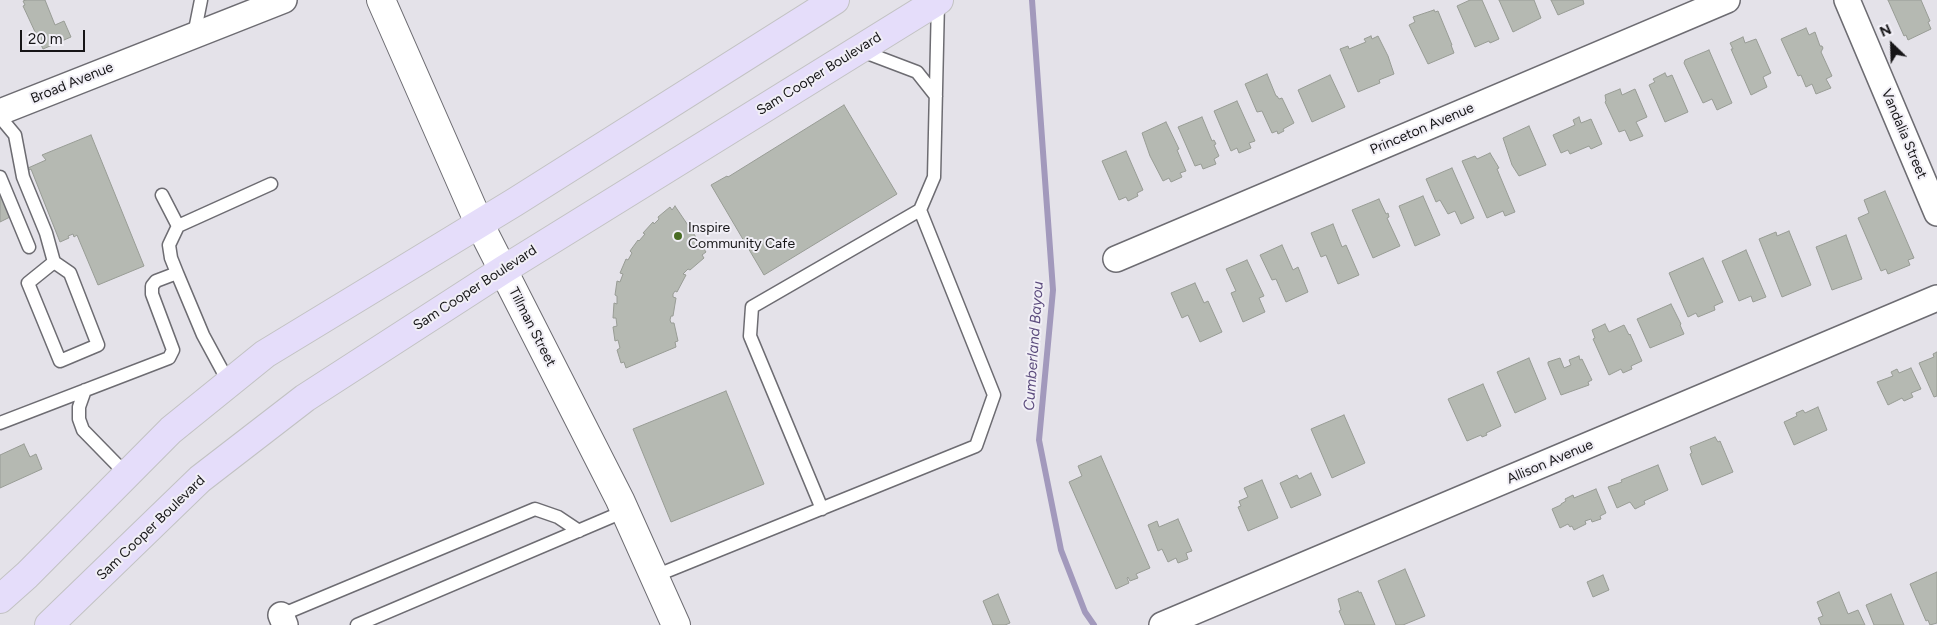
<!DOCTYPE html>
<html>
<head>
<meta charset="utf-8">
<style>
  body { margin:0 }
  #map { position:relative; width:1937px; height:625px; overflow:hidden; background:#e4e2e9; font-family:Figtree,sans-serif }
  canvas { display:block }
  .north { position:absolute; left:1867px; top:20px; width:50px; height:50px; -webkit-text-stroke:4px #f1eff6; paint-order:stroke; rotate:336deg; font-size:14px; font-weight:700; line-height:20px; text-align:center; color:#161517 }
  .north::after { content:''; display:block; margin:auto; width:18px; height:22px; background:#161517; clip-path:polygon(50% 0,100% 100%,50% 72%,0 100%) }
  .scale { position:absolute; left:20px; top:30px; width:65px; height:22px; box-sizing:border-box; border:2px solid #161517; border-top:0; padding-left:6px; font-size:15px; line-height:18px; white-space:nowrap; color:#161517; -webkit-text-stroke:4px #f1eff6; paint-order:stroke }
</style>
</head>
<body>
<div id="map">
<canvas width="1937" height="625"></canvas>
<div class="north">N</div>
<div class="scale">20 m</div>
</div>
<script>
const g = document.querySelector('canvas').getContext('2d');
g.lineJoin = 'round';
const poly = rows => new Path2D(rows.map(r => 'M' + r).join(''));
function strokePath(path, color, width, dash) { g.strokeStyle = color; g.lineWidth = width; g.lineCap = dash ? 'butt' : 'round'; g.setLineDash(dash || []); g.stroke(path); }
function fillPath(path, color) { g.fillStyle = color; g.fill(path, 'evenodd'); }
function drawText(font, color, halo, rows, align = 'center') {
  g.font = font + ' Figtree,sans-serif'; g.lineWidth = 4; g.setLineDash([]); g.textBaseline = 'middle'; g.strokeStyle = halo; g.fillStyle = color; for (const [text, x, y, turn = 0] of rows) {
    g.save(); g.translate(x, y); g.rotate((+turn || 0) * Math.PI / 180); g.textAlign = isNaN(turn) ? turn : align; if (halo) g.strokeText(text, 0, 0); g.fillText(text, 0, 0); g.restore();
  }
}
strokePath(poly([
  [1032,0,1053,290,1039,440,1061,550,1085,612,1094,625]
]), '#a299bc', 6);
const building = poly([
  [26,0,45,0,55,25,64,21,71,37,43,49,23,6,25,5,23,1,26,0],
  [1470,0,1482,0,1499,39,1490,43,1489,41,1475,47,1457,6,1470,0],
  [1499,0,1534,0,1541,18,1513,32,1499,0],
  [1551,0,1583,0,1584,4,1558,15,1551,0],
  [1888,0,1921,0,1930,21,1928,22,1931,29,1908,40,1906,35,1904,36,1888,0],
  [1434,10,1435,12,1438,11,1452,45,1451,45,1454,53,1428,64,1409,25,1415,22,1413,17,1434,10],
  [1806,28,1809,35,1815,32,1820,46,1822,46,1823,48,1821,52,1832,76,1826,79,1831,88,1816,94,1812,84,1806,87,1801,75,1798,76,1781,39,1806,28],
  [1371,36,1372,39,1378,36,1388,56,1394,74,1379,80,1380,83,1358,92,1340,49,1348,46,1349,49,1366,42,1364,39,1371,36],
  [1743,37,1745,43,1756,39,1771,73,1763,77,1767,87,1751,95,1731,49,1733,49,1730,43,1743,37],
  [1709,50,1732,103,1717,110,1712,99,1703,103,1684,63,1685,60,1709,50],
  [1665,73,1667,77,1672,75,1688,112,1665,122,1649,85,1655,82,1653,79,1665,73],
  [1267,74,1276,96,1277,96,1279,99,1282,98,1294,123,1283,129,1284,131,1278,134,1277,131,1272,133,1262,111,1257,112,1245,84,1267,74],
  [1330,75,1345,107,1312,122,1298,90,1330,75],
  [1620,89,1622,95,1635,89,1647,117,1636,122,1643,136,1630,141,1625,130,1619,132,1605,102,1606,101,1605,95,1620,89],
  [1237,101,1255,141,1249,143,1251,148,1239,153,1237,148,1231,151,1214,111,1237,101],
  [844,105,897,194,764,275,711,185,727,176,728,177,844,105],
  [1202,117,1212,141,1214,140,1216,144,1214,145,1219,156,1214,159,1216,164,1203,169,1201,164,1195,166,1178,127,1202,117],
  [1579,117,1581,123,1591,119,1602,144,1591,149,1589,146,1570,154,1568,150,1561,153,1553,135,1575,125,1573,120,1579,117],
  [1166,122,1179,149,1177,150,1186,171,1180,173,1182,177,1171,182,1169,178,1163,181,1150,156,1142,133,1166,122],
  [1529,126,1546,165,1519,176,1512,165,1503,138,1529,126],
  [91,135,144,266,98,285,77,235,74,237,73,234,68,236,69,238,60,242,31,169,29,170,28,168,46,160,42,155,91,135],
  [1126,151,1143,190,1137,193,1138,196,1128,201,1126,197,1119,200,1102,161,1126,151],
  [1490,153,1499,168,1497,169,1515,212,1505,216,1503,211,1487,218,1462,161,1475,156,1477,159,1490,153],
  [1452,168,1474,218,1461,224,1455,211,1448,214,1440,200,1436,202,1426,179,1452,168],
  [1885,191,1914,258,1908,260,1910,265,1888,274,1886,269,1881,271,1858,218,1869,213,1864,200,1885,191],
  [0,192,10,217,0,222,0,192],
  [1423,196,1440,235,1415,246,1399,206,1423,196],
  [1379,199,1386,214,1388,213,1389,217,1387,218,1400,246,1373,258,1352,210,1379,199],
  [675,206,706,252,702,255,704,258,690,270,688,269,683,274,686,275,677,292,675,291,673,294,673,297,676,298,673,316,671,316,670,320,671,323,674,323,678,341,675,342,676,347,626,368,624,362,621,363,617,350,620,348,618,340,615,341,613,327,617,326,616,318,613,318,614,303,617,304,617,296,615,295,617,281,620,282,623,274,620,273,626,259,628,260,632,253,630,251,638,240,639,241,645,234,643,233,653,222,654,224,659,219,658,217,670,207,672,210,675,206],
  [1333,224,1342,247,1346,245,1359,275,1338,284,1326,255,1321,257,1311,233,1333,224],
  [1789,231,1811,285,1782,297,1759,239,1776,232,1777,236,1789,231],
  [1846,235,1862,279,1832,290,1816,247,1846,235],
  [1282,245,1293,270,1298,267,1308,292,1286,302,1276,279,1272,280,1260,255,1282,245],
  [1746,250,1766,297,1753,302,1751,296,1739,301,1722,261,1746,250],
  [1703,258,1723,302,1714,306,1715,310,1698,317,1696,313,1688,317,1669,273,1703,258],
  [1247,260,1264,296,1259,298,1265,312,1243,322,1231,293,1236,291,1226,269,1247,260],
  [1195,283,1204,303,1208,301,1222,332,1200,342,1188,315,1182,318,1171,293,1195,283],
  [1671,304,1681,324,1680,325,1684,334,1650,348,1637,319,1671,304],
  [1605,324,1609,332,1624,325,1629,335,1630,334,1642,361,1631,366,1632,369,1623,373,1621,369,1609,375,1593,339,1595,338,1592,330,1605,324],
  [1937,352,1937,396,1934,397,1919,363,1934,357,1933,354,1937,352],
  [1579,356,1580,360,1582,359,1592,380,1588,382,1589,385,1561,395,1548,364,1548,362,1560,358,1564,368,1571,365,1569,360,1579,356],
  [1529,358,1546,399,1515,413,1497,372,1529,358],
  [1911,368,1921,389,1911,393,1913,397,1904,401,1902,398,1888,405,1877,382,1893,376,1891,372,1897,369,1899,373,1911,368],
  [1483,384,1501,426,1486,433,1487,435,1482,437,1481,435,1467,441,1448,399,1483,384],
  [726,391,764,484,671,522,633,429,726,391],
  [1818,407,1827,430,1794,445,1784,422,1797,416,1796,413,1803,410,1805,413,1818,407],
  [1344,415,1365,463,1332,478,1311,429,1344,415],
  [1715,437,1718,442,1720,441,1733,472,1702,485,1690,454,1692,453,1690,447,1715,437],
  [24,444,30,457,36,454,42,469,0,488,0,455,24,444],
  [1101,456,1150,568,1136,574,1138,578,1130,581,1128,577,1127,578,1129,583,1116,589,1069,482,1082,476,1078,466,1101,456],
  [1658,465,1668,490,1644,501,1645,504,1635,509,1630,502,1617,508,1608,487,1622,482,1621,480,1658,465],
  [1311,473,1321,495,1291,508,1280,483,1297,475,1299,479,1311,473],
  [1262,480,1278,518,1248,531,1238,507,1241,506,1239,501,1248,497,1244,488,1262,480],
  [1596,489,1606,513,1600,516,1601,519,1592,522,1591,519,1585,521,1586,524,1574,530,1572,526,1570,527,1568,524,1560,528,1552,509,1561,505,1561,504,1566,501,1565,499,1573,495,1574,498,1596,489],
  [1178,519,1192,551,1186,553,1188,559,1178,563,1176,558,1168,562,1162,549,1158,551,1148,525,1157,521,1159,527,1178,519],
  [1405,569,1425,616,1403,625,1396,625,1378,581,1405,569],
  [1937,572,1937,623,1930,625,1928,620,1926,621,1910,584,1937,572],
  [1603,575,1609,590,1593,597,1587,582,1603,575],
  [1358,591,1359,593,1361,592,1375,625,1345,625,1339,611,1341,610,1338,599,1358,591],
  [1839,592,1848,614,1858,610,1865,625,1821,625,1818,618,1823,616,1817,602,1839,592],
  [998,594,1010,623,1005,625,993,625,983,601,998,594],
  [1891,594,1904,625,1874,625,1866,605,1891,594]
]);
fillPath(building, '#b5b9b2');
strokePath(building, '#989c95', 1);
const lane = poly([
  [194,35,201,0],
  [859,50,917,72,936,96],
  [0,117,15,135,23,177,46,233,54,262,70,273,98,345,60,361,28,283,54,262],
  [0,177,29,247],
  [162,195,178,226],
  [177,273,171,258,169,245,178,226,271,184],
  [85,390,79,407,79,419,83,430,127,475],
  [0,423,169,358,173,350,152,294,152,286,156,281,177,273,203,335,229,383],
  [822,509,750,336,752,307,920,210],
  [655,576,976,446,994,395,920,210,934,177,938,1],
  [281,615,535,509,558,517,579,531],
  [357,625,625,511]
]);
const street = poly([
  [1847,0,1937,213],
  [0,112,284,0],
  [1116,259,1727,0],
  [281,615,285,625],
  [1162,625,1937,298]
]);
const secondary = poly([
  [381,0,479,223,620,500,676,625]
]);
const primary = poly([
  [0,599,27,575,171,430,265,354,515,202,835,0],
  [49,625,200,479,305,398,503,270,939,0]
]);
strokePath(lane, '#6d6c72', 15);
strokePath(street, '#6d6c72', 28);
strokePath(secondary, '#6d6c72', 30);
strokePath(primary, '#c2c2c3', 30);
strokePath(lane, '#fff', 12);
strokePath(street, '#fff', 25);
strokePath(secondary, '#fff', 28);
strokePath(primary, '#e5ddfa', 28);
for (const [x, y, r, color] of [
  [678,236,5,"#486b23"]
]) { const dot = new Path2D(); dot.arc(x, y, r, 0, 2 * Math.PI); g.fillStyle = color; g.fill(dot); strokePath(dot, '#f1eff6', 2); }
drawText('14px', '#161517', '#f1eff6', [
  ["Sam Cooper Boulevard",819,74,-32],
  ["Broad Avenue",72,83,-22],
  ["Princeton Avenue",1422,129,-23],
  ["Vandalia Street",1904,134,67],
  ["Sam Cooper Boulevard",475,288,-33],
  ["Tillman Street",532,327,63],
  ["Allison Avenue",1550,462,-23],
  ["Sam Cooper Boulevard",151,528,-44]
]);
drawText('14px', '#161517', '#f1eff6', [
  ["Inspire",688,228],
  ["Community Cafe",688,244]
], 'left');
drawText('italic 15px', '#5b4b7d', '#f1eff6', [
  ["Cumberland Bayou",1034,346,-86]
]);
</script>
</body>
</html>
